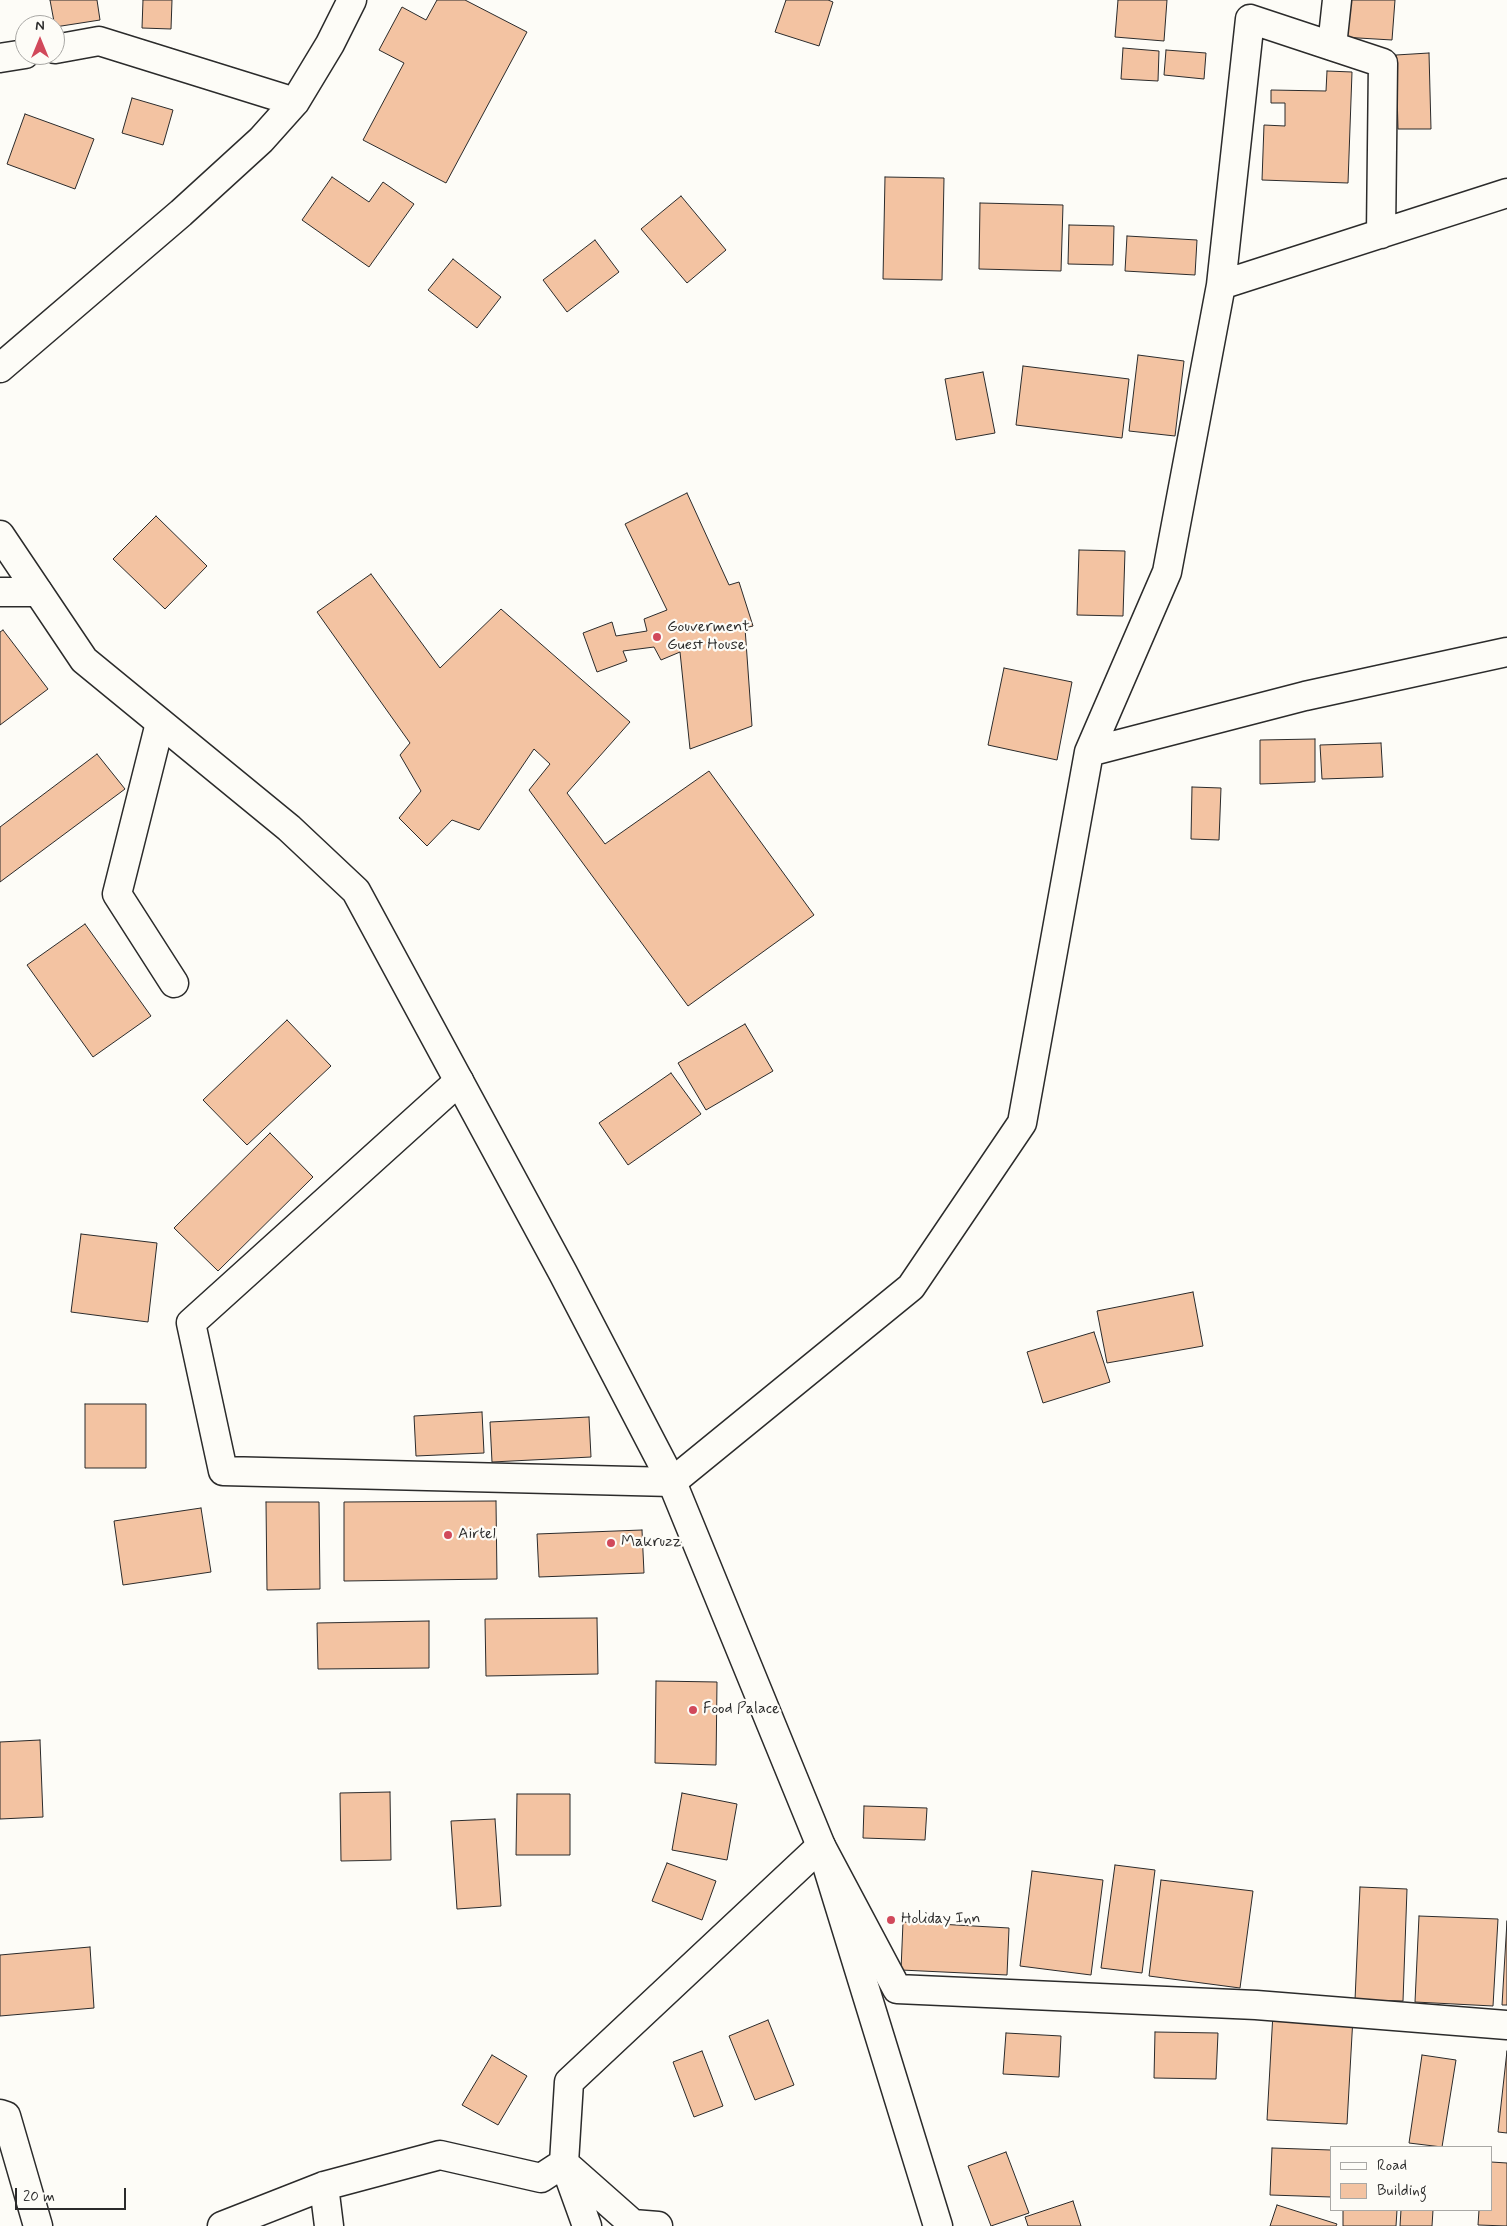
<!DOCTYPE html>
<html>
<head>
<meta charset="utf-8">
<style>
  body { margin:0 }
  #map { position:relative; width:1507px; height:2226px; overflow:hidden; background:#fdfcf7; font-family:Mynerve,sans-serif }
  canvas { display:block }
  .legend { position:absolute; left:1330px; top:2146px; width:162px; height:65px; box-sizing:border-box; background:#fdfcf7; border:1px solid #a9a8a5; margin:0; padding:6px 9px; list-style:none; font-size:15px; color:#2b2b2b }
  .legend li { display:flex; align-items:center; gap:10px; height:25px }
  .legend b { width:25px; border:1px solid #a9a8a5 }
  .north { position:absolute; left:15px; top:15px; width:50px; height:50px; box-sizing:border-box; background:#fdfcf7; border:1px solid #a9a8a5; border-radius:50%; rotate:0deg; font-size:14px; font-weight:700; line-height:20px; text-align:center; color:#2b2b2b }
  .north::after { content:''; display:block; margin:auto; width:18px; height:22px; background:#d1495b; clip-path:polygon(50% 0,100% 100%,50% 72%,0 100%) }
  .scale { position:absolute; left:15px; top:2188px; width:111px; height:22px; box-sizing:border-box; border:2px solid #2b2b2b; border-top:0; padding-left:6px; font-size:15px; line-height:18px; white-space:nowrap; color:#2b2b2b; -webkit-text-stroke:4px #fdfcf7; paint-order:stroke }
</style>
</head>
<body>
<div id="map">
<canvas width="1507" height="2226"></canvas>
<ul class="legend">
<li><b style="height:6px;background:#fdfcf7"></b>Road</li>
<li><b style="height:14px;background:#f3c3a2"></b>Building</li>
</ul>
<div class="north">N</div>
<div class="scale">20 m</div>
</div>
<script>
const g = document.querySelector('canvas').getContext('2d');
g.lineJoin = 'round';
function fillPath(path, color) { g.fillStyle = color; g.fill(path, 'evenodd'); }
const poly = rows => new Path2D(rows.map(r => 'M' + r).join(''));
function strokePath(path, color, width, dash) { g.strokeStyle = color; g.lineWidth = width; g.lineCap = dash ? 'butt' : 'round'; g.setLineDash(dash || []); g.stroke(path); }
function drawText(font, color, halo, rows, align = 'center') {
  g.font = font + ' Mynerve,sans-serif'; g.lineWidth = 4.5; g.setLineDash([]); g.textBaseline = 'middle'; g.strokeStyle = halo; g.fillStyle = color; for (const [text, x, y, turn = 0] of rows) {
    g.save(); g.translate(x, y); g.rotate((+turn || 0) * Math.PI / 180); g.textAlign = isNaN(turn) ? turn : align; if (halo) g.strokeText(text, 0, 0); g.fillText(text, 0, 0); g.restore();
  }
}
const building = poly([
  [50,0,97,0,100,20,55,27,50,0],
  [143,0,172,0,171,29,142,28,143,0],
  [437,0,465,0,527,32,446,183,363,140,404,63,379,50,402,7,426,20,437,0],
  [786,0,828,0,833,2,819,46,775,32,786,0],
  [1118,0,1167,0,1164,41,1115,37,1118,0],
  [1344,0,1395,0,1392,40,1342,37,1344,0],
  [1123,48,1159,51,1158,81,1121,79,1123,48],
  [1166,50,1206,53,1204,79,1164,75,1166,50],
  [1429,53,1431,129,1398,129,1396,55,1429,53],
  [1327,71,1352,72,1348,183,1262,180,1264,125,1285,126,1285,103,1271,103,1271,90,1326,91,1327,71],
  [132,98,173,110,163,145,122,133,132,98],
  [25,114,94,139,75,189,7,164,25,114],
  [332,177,369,202,383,182,414,204,369,267,302,220,332,177],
  [885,177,944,178,942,280,883,279,885,177],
  [681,196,726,250,687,283,641,229,681,196],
  [980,203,1063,205,1061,271,979,269,980,203],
  [1069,225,1114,226,1113,265,1068,264,1069,225],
  [1127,236,1197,240,1195,275,1125,271,1127,236],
  [595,240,619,272,567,312,543,280,595,240],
  [453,259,501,297,477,328,428,290,453,259],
  [1138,355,1184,361,1175,436,1129,431,1138,355],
  [1023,366,1129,379,1122,438,1016,425,1023,366],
  [983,372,995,433,956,440,945,379,983,372],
  [687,493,729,585,739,582,753,626,745,628,752,726,690,749,680,652,661,660,654,647,623,651,627,661,597,672,583,633,612,622,616,636,647,631,644,619,667,610,625,524,687,493],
  [156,516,207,566,165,609,113,559,156,516],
  [1079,550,1125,551,1123,616,1077,615,1079,550],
  [371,574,440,668,501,609,630,722,567,793,605,844,709,771,814,915,688,1006,529,790,550,764,534,749,479,830,452,820,427,846,399,818,421,791,400,755,410,743,317,612,371,574],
  [3,630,48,689,0,725,0,632,3,630],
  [1004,668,1072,682,1057,760,988,745,1004,668],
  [1315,739,1315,782,1260,784,1260,740,1315,739],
  [1381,743,1383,777,1322,779,1320,745,1381,743],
  [97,754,125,789,0,882,0,827,97,754],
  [1192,787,1221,788,1219,840,1191,839,1192,787],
  [85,924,151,1016,93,1057,27,965,85,924],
  [287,1020,331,1066,247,1145,203,1100,287,1020],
  [745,1024,773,1071,706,1110,678,1063,745,1024],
  [671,1073,701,1114,628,1165,599,1123,671,1073],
  [270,1133,313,1177,218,1271,174,1228,270,1133],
  [81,1234,157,1243,148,1322,71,1312,81,1234],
  [1193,1292,1203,1346,1107,1363,1097,1311,1193,1292],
  [1094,1332,1110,1382,1043,1403,1027,1352,1094,1332],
  [85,1404,146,1404,146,1468,85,1468,85,1404],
  [482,1412,484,1453,416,1456,414,1416,482,1412],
  [589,1417,591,1457,492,1462,490,1422,589,1417],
  [496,1501,497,1579,344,1581,344,1502,496,1501],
  [266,1502,319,1502,320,1589,267,1590,266,1502],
  [201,1508,211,1572,123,1585,114,1521,201,1508],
  [642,1530,644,1573,539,1577,537,1534,642,1530],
  [597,1618,598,1674,486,1676,485,1619,597,1618],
  [429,1621,429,1668,318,1669,317,1623,429,1621],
  [656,1681,717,1682,716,1765,655,1763,656,1681],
  [40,1740,43,1817,0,1819,0,1742,40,1740],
  [390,1792,391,1860,341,1861,340,1793,390,1792],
  [682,1793,737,1804,727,1860,672,1850,682,1793],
  [517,1794,570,1794,570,1855,516,1855,517,1794],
  [864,1806,927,1808,925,1840,863,1838,864,1806],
  [495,1819,501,1906,457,1909,451,1821,495,1819],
  [667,1863,716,1881,702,1920,652,1901,667,1863],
  [1115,1865,1155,1870,1142,1973,1101,1968,1115,1865],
  [1032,1871,1103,1880,1091,1975,1020,1966,1032,1871],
  [1161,1880,1253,1891,1240,1988,1149,1976,1161,1880],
  [1360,1887,1407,1889,1403,2001,1355,2000,1360,1887],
  [1419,1916,1498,1919,1493,2006,1415,2002,1419,1916],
  [1507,1921,1507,2005,1502,2005,1507,1921],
  [903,1922,1009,1928,1007,1975,901,1970,903,1922],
  [90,1947,94,2008,0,2016,0,1955,90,1947],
  [1273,2013,1353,2017,1347,2124,1267,2120,1273,2013],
  [768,2020,794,2085,755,2100,729,2036,768,2020],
  [1155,2032,1218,2033,1216,2079,1154,2078,1155,2032],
  [1006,2033,1061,2036,1059,2077,1003,2074,1006,2033],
  [702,2051,723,2106,694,2117,673,2062,702,2051],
  [1507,2051,1507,2133,1498,2132,1507,2051],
  [492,2055,527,2076,498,2125,462,2105,492,2055],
  [1422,2055,1456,2060,1442,2147,1409,2143,1422,2055],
  [1272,2148,1331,2150,1331,2197,1270,2195,1272,2148],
  [1006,2152,1029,2213,991,2226,968,2166,1006,2152],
  [1491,2162,1507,2163,1507,2226,1478,2225,1479,2210,1491,2210,1491,2162],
  [1073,2201,1081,2226,1028,2226,1025,2217,1073,2201],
  [1277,2205,1337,2224,1336,2226,1270,2226,1277,2205],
  [1343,2210,1397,2210,1396,2226,1343,2226,1343,2210],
  [1401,2210,1433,2210,1432,2226,1400,2226,1401,2210]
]);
fillPath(building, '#f3c3a2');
strokePath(building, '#2b2b2b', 1);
const street = poly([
  [1332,46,1337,0],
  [55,49,99,41,295,102],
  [0,58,25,54],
  [1221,285,1250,19,1383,63,1381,234],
  [0,368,181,213,261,140,295,102,330,44,352,0],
  [0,592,38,592],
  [160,723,117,894,174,983],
  [1089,752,1305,696,1507,652],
  [459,1081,191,1323,223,1471,672,1482,911,1287,1022,1123,1089,752,1167,572,1221,285,1507,193],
  [0,2114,6,2116,38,2226],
  [564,2163,633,2224,658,2226],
  [565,2165,587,2226],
  [324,2186,329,2226],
  [222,2226,324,2186,440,2155,541,2178,564,2163,569,2082,821,1846,897,1989,1256,2005,1507,2025]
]);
const highway = poly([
  [0,535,84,660,289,828,356,891,563,1273,672,1482,821,1846,938,2226]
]);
strokePath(street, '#2b2b2b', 31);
strokePath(highway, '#2b2b2b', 31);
strokePath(street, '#fdfcf7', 28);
strokePath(highway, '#fdfcf7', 28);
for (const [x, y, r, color] of [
  [657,637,5,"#d1495b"],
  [448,1535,5,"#d1495b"],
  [611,1543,5,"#d1495b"],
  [693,1710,5,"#d1495b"],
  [891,1920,5,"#d1495b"]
]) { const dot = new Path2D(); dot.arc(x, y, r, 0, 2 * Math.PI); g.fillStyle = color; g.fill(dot); strokePath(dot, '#fdfcf7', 2); }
drawText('16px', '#2b2b2b', '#fdfcf7', [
  ["Gouverment",667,628],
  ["Guest House",667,646],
  ["Airtel",458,1535],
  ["Makruzz",621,1543],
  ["Food Palace",703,1710],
  ["Holiday Inn",901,1920]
], 'left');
</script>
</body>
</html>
